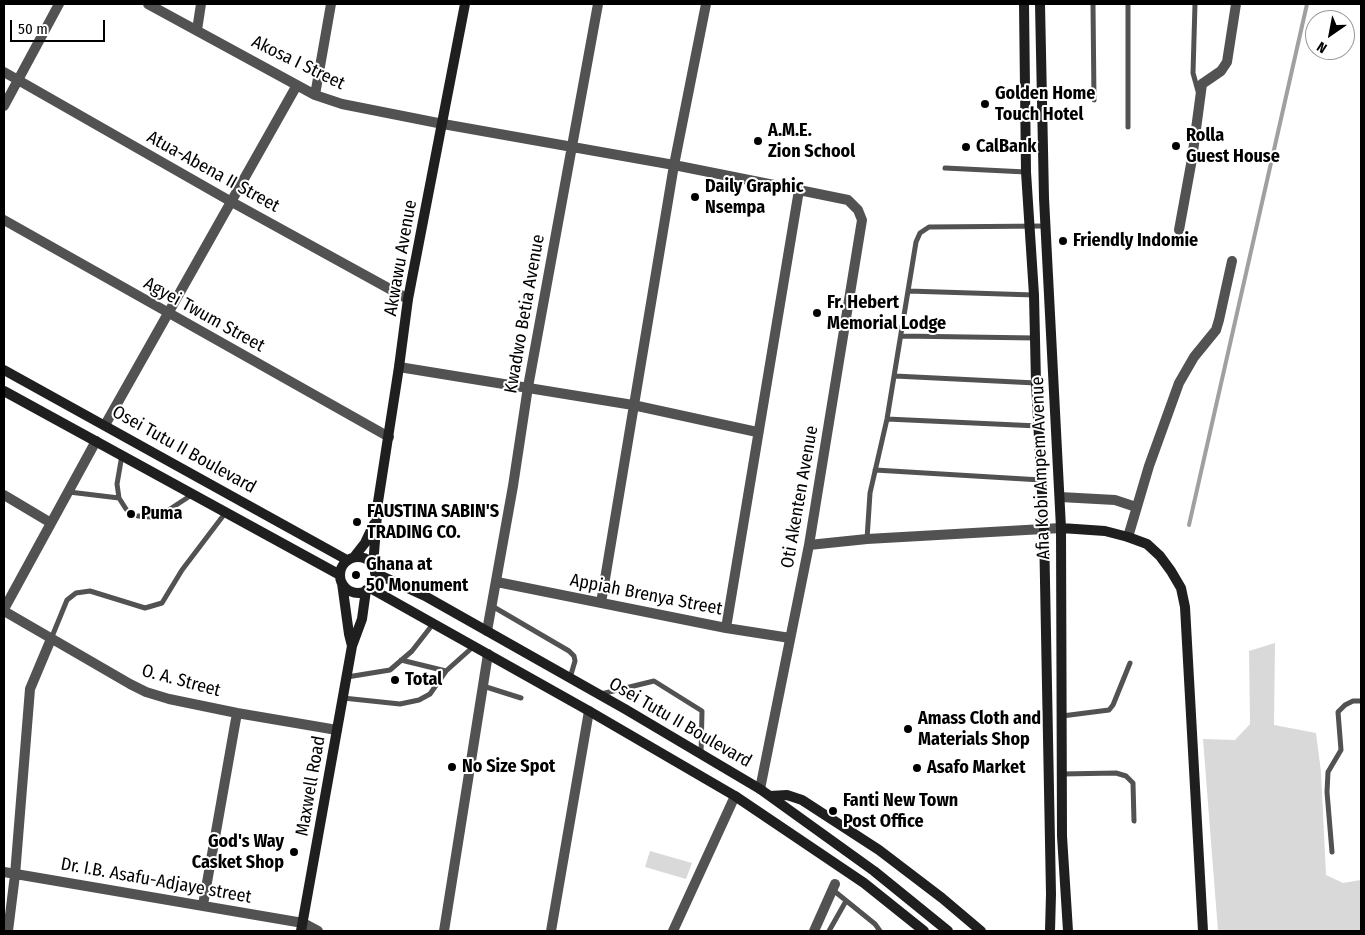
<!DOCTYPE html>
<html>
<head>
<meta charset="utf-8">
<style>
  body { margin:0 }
  #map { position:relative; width:1365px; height:935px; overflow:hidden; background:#fff; font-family:"Fira Sans Condensed",sans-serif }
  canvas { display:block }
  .frame { position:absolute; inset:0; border:5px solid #000; pointer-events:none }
  .north { position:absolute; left:1305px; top:10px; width:50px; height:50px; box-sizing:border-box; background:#fff; border:1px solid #999; border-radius:50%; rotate:213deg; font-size:14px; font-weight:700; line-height:20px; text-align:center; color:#000 }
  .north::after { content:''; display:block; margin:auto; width:18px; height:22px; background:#000; clip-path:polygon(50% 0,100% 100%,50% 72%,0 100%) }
  .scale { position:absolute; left:10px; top:20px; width:95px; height:22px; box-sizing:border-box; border:2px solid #000; border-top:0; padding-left:6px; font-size:15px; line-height:18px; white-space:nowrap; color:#000; -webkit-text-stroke:4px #fff; paint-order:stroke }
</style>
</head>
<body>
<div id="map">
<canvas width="1365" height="935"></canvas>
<div class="frame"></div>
<div class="north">N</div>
<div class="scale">50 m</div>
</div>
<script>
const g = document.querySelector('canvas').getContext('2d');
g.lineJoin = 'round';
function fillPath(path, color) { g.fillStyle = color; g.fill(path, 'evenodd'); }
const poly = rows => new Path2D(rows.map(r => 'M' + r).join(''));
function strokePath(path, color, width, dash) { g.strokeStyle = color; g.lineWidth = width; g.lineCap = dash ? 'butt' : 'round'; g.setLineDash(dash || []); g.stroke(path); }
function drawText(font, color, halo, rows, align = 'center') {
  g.font = font + ' "Fira Sans Condensed",sans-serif'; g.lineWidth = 4; g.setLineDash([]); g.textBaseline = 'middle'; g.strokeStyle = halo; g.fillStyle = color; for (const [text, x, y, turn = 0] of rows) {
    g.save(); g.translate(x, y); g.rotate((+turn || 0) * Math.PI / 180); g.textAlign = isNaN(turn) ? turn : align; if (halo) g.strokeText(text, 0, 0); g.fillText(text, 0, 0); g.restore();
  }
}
fillPath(poly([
  [1275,643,1274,725,1316,733,1321,772,1326,875,1343,883,1361,880,1361,931,1218,931,1203,739,1235,740,1250,724,1249,651],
  [650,851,692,863,686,879,645,867]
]), '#d9d9d9');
strokePath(poly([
  [1189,525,1307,4]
]), '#a0a0a0', 4);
strokePath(poly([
  [1093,4,1094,100],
  [1128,4,1128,127],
  [1195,4,1193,73,1198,91],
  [945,168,1026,172],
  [908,291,1034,295],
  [901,336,1035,338],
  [895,376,1036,383],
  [887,419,1038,426],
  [122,455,117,484,119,498,126,509],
  [875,470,1041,480],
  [69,492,119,498],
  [138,516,151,517,164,513,193,494],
  [867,539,870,493,887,419,916,242,920,233,929,227,1046,226],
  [492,606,569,651,574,656,575,661,570,678],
  [51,639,67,600,76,593,90,591,145,608,162,603,182,570,226,512],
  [401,660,446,671,474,646],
  [347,677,390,670,412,651,433,624],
  [483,686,521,698],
  [601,694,654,681,702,711,701,754],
  [343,698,400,704,419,700,430,694,446,671],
  [1062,716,1109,710,1113,705,1130,663],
  [1062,774,1116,773,1126,776,1133,783,1134,821],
  [1332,852,1327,792,1328,772,1341,750,1338,712,1345,705,1353,701,1361,701],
  [833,890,875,924,880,931],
  [829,931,846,901]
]), '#525252', 5);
strokePath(poly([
  [148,4,315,95,342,104,443,124,674,165,799,190,848,200,858,210,862,220,809,545,760,789],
  [197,30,201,4],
  [4,72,230,201,408,299],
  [315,95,331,4],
  [4,106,59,4],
  [4,220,389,437],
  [1179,230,1192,159,1202,84,1221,71,1227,62,1236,4],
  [399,367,633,405,757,432],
  [105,425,297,85],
  [4,495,51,523],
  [1060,497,1115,500,1136,507],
  [1128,537,1149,466,1179,383,1194,357,1216,330,1219,320,1232,261],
  [809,545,867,539,1061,528],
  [497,582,726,628,790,638],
  [601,603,674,165,706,4],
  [4,609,96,441],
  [4,611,130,684,146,692,169,699,237,713,337,730],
  [726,628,799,190],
  [487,631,513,486,528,387,598,4],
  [4,872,303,923,318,931],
  [203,905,237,713],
  [8,931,15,875,30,689,51,639],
  [444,931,488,654],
  [551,931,589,711],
  [673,931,735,796],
  [814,931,835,884]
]), '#525252', 10);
strokePath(poly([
  [1024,4,1026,172,1034,295,1036,383,1044,529,1051,894,1050,931],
  [1040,4,1044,198,1061,528,1062,836,1068,931],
  [4,370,347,560],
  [4,391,340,575],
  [1061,528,1105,531,1128,537,1147,544,1160,556,1171,571,1181,588,1185,607,1203,931],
  [354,557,365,543,374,524],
  '340 575a18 18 0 1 1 36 0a18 18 0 1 1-36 0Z',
  [373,566,378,502,399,367,408,299,465,4],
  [375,573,425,596,625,709,760,789,874,871,948,931],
  [342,583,349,634,352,646],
  [370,588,589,711,735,796,864,883,924,931],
  [770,796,787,795,802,800,879,850,942,898,981,931],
  [301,931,352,646,362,619,366,590]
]), '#1f1f1f', 10);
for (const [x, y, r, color] of [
  [985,104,5,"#000"],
  [758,141,5,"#000"],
  [1176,146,5,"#000"],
  [966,147,5,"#000"],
  [695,197,5,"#000"],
  [1063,241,5,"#000"],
  [817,313,5,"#000"],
  [131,514,5,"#000"],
  [357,522,5,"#000"],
  [356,575,5,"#000"],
  [395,680,5,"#000"],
  [908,729,5,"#000"],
  [452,767,5,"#000"],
  [917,768,5,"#000"],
  [833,811,5,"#000"],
  [294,852,5,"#000"]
]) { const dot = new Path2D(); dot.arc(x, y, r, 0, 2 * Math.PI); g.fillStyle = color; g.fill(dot); strokePath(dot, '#fff', 2); }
drawText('18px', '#000', '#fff', [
  ["Akosa I Street",298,63,26],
  ["Atua-Abena II Street",213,172,29],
  ["Akwawu Avenue",401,258,-80],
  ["Kwadwo Betia Avenue",525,314,-80],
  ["Agyei Twum Street",204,315,29],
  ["Osei Tutu II Boulevard",184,450,29],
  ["Afia Kobi Ampem Avenue",1041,468,-92],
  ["Oti Akenten Avenue",800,497,-80],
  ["Appiah Brenya Street",646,595,11],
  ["O. A. Street",181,681,15],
  ["Osei Tutu II Boulevard",680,723,30],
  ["Maxwell Road",311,786,-80],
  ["Dr. I.B. Asafu-Adjaye street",156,881,10]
]);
drawText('bold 18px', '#000', '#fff', [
  ["Golden Home",995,94],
  ["Touch Hotel",995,115],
  ["A.M.E.",768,131],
  ["Zion School",768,152],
  ["Rolla",1186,136],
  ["Guest House",1186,157],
  ["CalBank",976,147],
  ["Daily Graphic",705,187],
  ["Nsempa",705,208],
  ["Friendly Indomie",1073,241],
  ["Fr. Hebert",827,303],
  ["Memorial Lodge",827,324],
  ["FAUSTINA SABIN'S",367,512],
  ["TRADING CO.",367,533],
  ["Puma",141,514],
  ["Ghana at",366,565],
  ["50 Monument",366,586],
  ["Total",405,680],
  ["Amass Cloth and",918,719],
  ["Materials Shop",918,740],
  ["No Size Spot",462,767],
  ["Asafo Market",927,768],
  ["Fanti New Town",843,801],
  ["Post Office",843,822],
  ["God's Way",284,842,"right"],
  ["Casket Shop",284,863,"right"]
], 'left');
</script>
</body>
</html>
